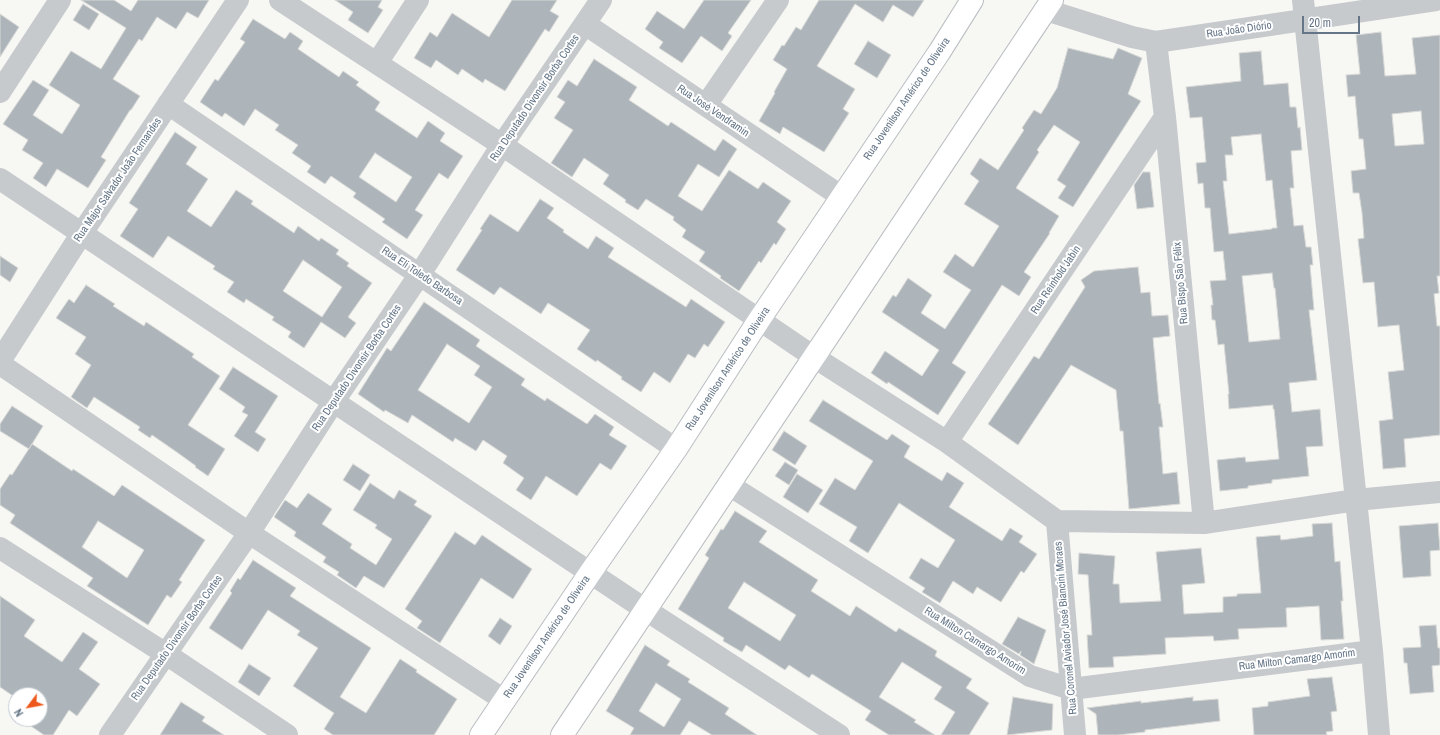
<!DOCTYPE html>
<html>
<head>
<meta charset="utf-8">
<style>
  body { margin:0 }
  #map { position:relative; width:1440px; height:735px; overflow:hidden; background:#f7f7f4; font-family:"Archivo Narrow",sans-serif }
  canvas { display:block }
  .north { position:absolute; left:8px; top:687px; width:40px; height:40px; box-sizing:border-box; background:#fff; border:1px solid #c1c8cf; border-radius:50%; rotate:238deg; font-size:11px; font-weight:700; line-height:16px; text-align:center; color:#647587 }
  .north::after { content:''; display:block; margin:auto; width:14px; height:18px; background:#ee581c; clip-path:polygon(50% 0,100% 100%,50% 72%,0 100%) }
  .scale { position:absolute; left:1302px; top:16px; width:58px; height:18px; box-sizing:border-box; border:2px solid #647587; border-top:0; padding-left:5px; font-size:12px; line-height:14px; white-space:nowrap; color:#647587; -webkit-text-stroke:3px #fff; paint-order:stroke }
</style>
</head>
<body>
<div id="map">
<canvas width="1440" height="735"></canvas>
<div class="north">N</div>
<div class="scale">20 m</div>
</div>
<script>
const g = document.querySelector('canvas').getContext('2d');
g.lineJoin = 'round';
function fillPath(path, color) { g.fillStyle = color; g.fill(path, 'evenodd'); }
const poly = rows => new Path2D(rows.map(r => 'M' + r).join(''));
function strokePath(path, color, width, dash) { g.strokeStyle = color; g.lineWidth = width; g.lineCap = dash ? 'butt' : 'round'; g.setLineDash(dash || []); g.stroke(path); }
function drawText(font, color, halo, rows, align = 'center') {
  g.font = font + ' "Archivo Narrow",sans-serif'; g.lineWidth = 4; g.setLineDash([]); g.textBaseline = 'middle'; g.strokeStyle = halo; g.fillStyle = color; for (const [text, x, y, turn = 0] of rows) {
    g.save(); g.translate(x, y); g.rotate((+turn || 0) * Math.PI / 180); g.textAlign = isNaN(turn) ? turn : align; if (halo) g.strokeText(text, 0, 0); g.fillText(text, 0, 0); g.restore();
  }
}
const building = poly([
  [81,0,114,0,131,11,138,0,209,0,198,18,187,12,176,29,157,17,142,41,139,39,113,79,140,96,131,110,130,110,101,157,106,160,88,188,57,169,46,187,33,178,43,163,22,150,28,140,3,124,33,80,49,90,33,115,62,134,80,105,49,85,71,51,101,69,126,28,81,0],
  [335,0,382,0,378,7,383,10,368,33,348,20,353,12,335,0],
  [512,0,557,0,550,11,559,16,549,32,545,29,505,91,485,79,483,83,462,69,458,75,436,60,431,68,414,58,430,32,437,37,452,13,489,37,512,0],
  [704,0,751,0,728,33,732,36,722,51,701,36,682,63,659,48,663,42,645,29,657,11,684,29,704,0],
  [819,0,924,0,913,17,893,5,883,22,855,4,817,66,855,89,843,109,849,113,824,152,783,127,780,134,759,121,775,93,774,92,787,69,773,60,782,45,784,46,796,27,801,30,819,0],
  [83,4,99,14,89,30,73,20,83,4],
  [0,14,19,27,0,57,0,14],
  [253,19,285,39,290,32,303,41,298,49,339,77,343,71,359,82,356,85,380,102,375,110,417,138,428,121,445,133,440,141,463,156,448,179,439,173,415,210,423,215,407,239,382,222,385,219,353,197,356,193,331,176,325,184,307,172,311,166,292,153,298,145,275,130,279,125,255,109,244,126,225,113,222,117,200,102,215,79,218,81,245,42,240,39,253,19],
  [375,153,412,177,396,202,359,177,375,153],
  [1381,32,1385,76,1416,74,1412,38,1440,35,1440,276,1437,276,1439,293,1434,294,1437,326,1440,326,1440,435,1404,439,1406,467,1383,469,1379,421,1393,419,1388,372,1404,370,1399,325,1378,327,1374,282,1363,283,1358,239,1364,238,1362,213,1359,193,1353,193,1351,171,1366,169,1363,139,1359,139,1355,96,1348,97,1346,75,1360,74,1356,35,1381,32],
  [1421,111,1424,144,1395,146,1392,114,1421,111],
  [868,41,891,55,877,78,854,64,868,41],
  [1068,48,1113,59,1118,48,1142,58,1128,94,1141,101,1073,207,1058,198,1066,186,1057,180,1080,142,1054,125,1037,150,1039,152,1016,188,1059,216,1049,233,1050,233,1024,272,1031,277,1019,296,1002,285,952,363,966,372,938,415,888,382,887,384,871,373,885,351,922,376,939,350,882,312,893,295,896,297,908,278,932,295,921,313,945,329,971,290,943,272,955,254,973,267,999,226,964,204,979,181,970,174,980,158,998,170,1024,130,1022,128,1034,110,1041,114,1057,88,1068,48],
  [1261,51,1264,85,1288,83,1290,107,1296,107,1298,128,1300,127,1302,150,1291,151,1294,188,1290,188,1294,226,1303,225,1306,247,1311,247,1313,265,1310,265,1314,310,1309,310,1317,380,1289,383,1292,412,1320,409,1323,446,1306,447,1309,476,1272,480,1272,483,1248,486,1248,488,1220,491,1217,460,1245,457,1246,462,1279,459,1274,409,1273,409,1273,405,1229,409,1228,394,1229,394,1224,344,1218,345,1215,320,1212,320,1211,305,1213,305,1210,281,1226,280,1223,251,1214,252,1210,208,1205,208,1203,183,1198,184,1196,163,1206,162,1202,117,1190,118,1186,87,1241,81,1239,53,1261,51],
  [1261,134,1266,181,1272,180,1277,228,1272,228,1272,229,1229,234,1223,181,1227,181,1225,155,1233,155,1231,137,1261,134],
  [1272,273,1274,288,1275,288,1280,339,1249,342,1242,276,1272,273],
  [594,59,637,87,629,100,668,126,671,122,715,151,723,139,737,149,719,177,698,164,678,196,702,211,729,170,758,189,763,182,791,201,777,222,786,229,776,245,774,243,761,263,759,261,739,291,720,278,721,276,699,261,705,252,682,237,686,230,673,220,674,217,646,199,638,210,625,202,626,200,603,184,609,175,584,158,572,177,551,163,573,130,554,118,565,102,557,97,568,80,577,86,594,59],
  [175,132,197,147,186,164,208,179,187,211,211,227,236,190,253,201,251,204,294,233,298,226,319,241,321,238,339,250,336,254,349,263,347,266,372,283,348,317,356,323,345,338,321,322,304,348,288,337,291,332,272,320,274,317,246,299,244,303,227,292,234,282,213,269,215,266,168,236,153,258,120,236,138,209,129,203,175,132],
  [303,260,342,287,322,317,283,291,303,260],
  [1143,172,1150,172,1154,207,1137,209,1134,185,1143,172],
  [540,199,554,208,547,218,564,230,563,232,588,249,596,236,614,248,608,257,686,307,691,299,725,322,708,347,704,344,695,358,688,354,670,383,654,372,641,392,621,379,622,377,597,360,596,362,577,349,590,330,548,303,541,314,500,287,494,295,456,270,482,230,480,229,490,214,518,232,540,199],
  [0,256,18,268,10,282,0,275,0,256],
  [1138,267,1141,293,1150,292,1152,316,1168,315,1170,336,1153,338,1159,404,1160,403,1163,427,1159,427,1163,474,1177,472,1180,504,1129,509,1123,431,1120,431,1116,390,1071,365,1018,445,988,424,1034,356,1039,359,1085,287,1081,280,1094,271,1138,267],
  [86,285,115,304,113,306,144,326,146,322,194,354,192,357,220,376,188,425,225,449,208,476,195,467,196,466,178,453,152,435,150,438,138,430,140,427,94,397,87,408,71,397,91,365,75,354,86,337,56,318,69,299,74,303,86,285],
  [424,302,480,340,476,346,525,379,521,385,545,401,547,398,587,424,595,414,614,427,609,435,627,446,611,470,600,463,577,496,546,476,531,500,516,490,524,478,503,463,507,456,483,440,476,451,455,438,453,442,412,415,408,423,385,410,384,412,358,394,387,348,391,351,424,302],
  [447,344,480,366,474,375,492,387,469,423,418,390,447,344],
  [233,367,278,396,255,432,266,439,258,452,234,436,248,415,242,412,245,407,219,389,233,367],
  [823,400,887,440,892,434,910,446,904,457,942,481,947,472,964,483,949,507,1002,541,1010,528,1023,536,1019,542,1037,554,1024,573,1021,571,1001,602,977,587,973,594,953,581,940,603,922,592,925,588,909,578,921,558,938,568,955,540,899,503,868,553,849,541,857,527,819,504,835,478,855,490,873,461,809,421,823,400],
  [12,406,43,426,29,449,0,431,0,424,12,406],
  [784,431,807,446,795,465,772,450,784,431],
  [32,444,72,471,73,469,114,496,122,485,205,540,179,580,182,582,171,598,167,595,148,625,87,586,93,578,10,523,15,515,0,505,0,489,10,474,12,475,32,444],
  [98,521,144,550,127,578,82,547,98,521],
  [785,462,798,470,789,485,775,476,785,462],
  [353,464,370,475,360,491,343,480,353,464],
  [797,474,823,490,808,513,783,497,797,474],
  [370,483,394,499,399,490,417,501,414,505,432,516,384,588,364,576,356,588,337,575,339,572,323,562,326,557,294,536,296,532,274,517,285,500,297,508,308,493,332,509,322,524,352,544,350,548,376,565,392,539,375,528,377,525,353,510,370,483],
  [735,511,767,531,759,542,818,580,811,591,850,616,856,606,896,632,899,628,937,651,935,656,972,679,966,688,989,703,969,735,941,735,955,712,934,699,942,687,902,662,879,697,916,720,914,722,935,735,889,735,865,720,871,711,812,674,809,678,789,665,785,670,746,645,742,652,723,641,724,638,678,609,709,558,705,555,721,529,723,530,735,511],
  [744,582,796,615,780,641,728,608,744,582],
  [1332,523,1335,562,1340,561,1343,601,1341,601,1344,639,1321,640,1319,606,1286,608,1287,627,1238,629,1239,639,1214,641,1213,636,1165,638,1166,654,1113,657,1114,667,1089,668,1087,635,1092,635,1088,575,1078,574,1079,553,1115,556,1113,584,1119,584,1120,603,1161,601,1156,552,1201,548,1205,583,1182,585,1184,614,1223,612,1223,597,1237,596,1237,594,1261,593,1256,537,1280,535,1281,540,1313,536,1312,524,1332,523],
  [1438,523,1440,550,1430,551,1431,576,1403,578,1399,526,1438,523],
  [455,532,475,545,482,535,532,569,513,599,481,578,440,643,417,628,422,621,405,609,455,532],
  [253,560,296,588,290,596,371,648,340,697,366,713,400,659,417,670,416,672,457,699,434,735,333,735,324,729,334,713,293,686,318,648,297,635,300,631,268,610,242,650,209,628,232,593,230,591,238,578,240,580,253,560],
  [0,596,35,620,24,636,62,662,83,632,98,642,79,669,100,684,77,716,69,710,53,735,44,735,22,720,40,719,40,695,16,695,16,698,0,687,0,596],
  [1018,617,1046,630,1034,664,1020,655,1021,651,1019,654,1002,644,1018,617],
  [500,618,512,626,500,645,488,636,500,618],
  [1436,625,1438,648,1440,648,1440,665,1432,666,1434,692,1410,694,1407,663,1404,663,1403,648,1421,647,1419,626,1436,625],
  [645,645,670,661,667,665,690,679,688,682,729,708,725,714,757,735,712,735,689,721,680,735,630,735,634,728,606,711,645,645],
  [656,683,681,699,664,727,639,711,656,683],
  [249,664,271,678,259,696,238,682,249,664],
  [1332,677,1337,711,1331,712,1333,731,1326,732,1327,735,1254,735,1252,708,1268,706,1268,702,1310,696,1307,679,1332,677],
  [1013,697,1053,704,1052,730,1007,735,1013,697],
  [1193,697,1193,701,1218,699,1220,721,1145,730,1145,732,1118,735,1098,735,1096,714,1087,708,1141,701,1141,703,1193,697],
  [181,702,205,717,202,721,224,735,160,735,181,702]
]);
fillPath(building, '#adb5bb');
strokePath(building, '#d8d9d6', 1);
const major = poly([
  [481,735,590,573,676,449,759,320,940,51,972,0],
  [562,735,1052,0]
]);
strokePath(major, '#b9bdc1', 24);
strokePath(poly([
  [280,0,502,145,814,357,947,442,1057,521,1204,523,1356,500,1440,492],
  [1303,0,1372,651,1379,735],
  [1046,10,1132,37,1156,42,1436,0],
  [585,24,842,197],
  [1156,42,1165,117,1204,523],
  [377,63,418,0],
  [0,92,60,0],
  [168,104,676,449],
  [706,105,778,0],
  [0,179,646,610,839,735],
  [0,361,82,233,238,0],
  [0,364,249,533,504,700],
  [947,442,1165,117],
  [729,485,1030,676,1071,689,1372,651],
  [1057,521,1075,735],
  [0,548,166,654,287,735],
  [110,735,249,533,334,401,420,274,502,145,601,0]
]), '#c6cacd', 22);
strokePath(major, '#fff', 22);
drawText('11px', '#647587', '#fff', [
  ["Rua João Diório",1239,30,-8],
  ["Rua Deputado Divonsir Borba Cortes",535,98,-56],
  ["Rua Jovenilson Américo de Oliveira",907,99,-56],
  ["Rua José Vendramin",713,111,34],
  ["Rua Major Salvador João Fernandes",118,180,-56],
  ["Rua Eli Toledo Barbosa",422,276,34],
  ["Rua Reinhold Jabin",1056,280,-56],
  ["Rua Bispo São Félix",1181,283,-95],
  ["Rua Deputado Divonsir Borba Cortes",357,368,-56],
  ["Rua Jovenilson Américo de Oliveira",728,369,-57],
  ["Rua Coronel Aviador José Biancini Moraes",1066,628,-95],
  ["Rua Jovenilson Américo de Oliveira",547,637,-56],
  ["Rua Deputado Divonsir Borba Cortes",177,638,-55],
  ["Rua Milton Camargo Amorim",975,641,32],
  ["Rua Milton Camargo Amorim",1297,660,-7]
]);
</script>
</body>
</html>
